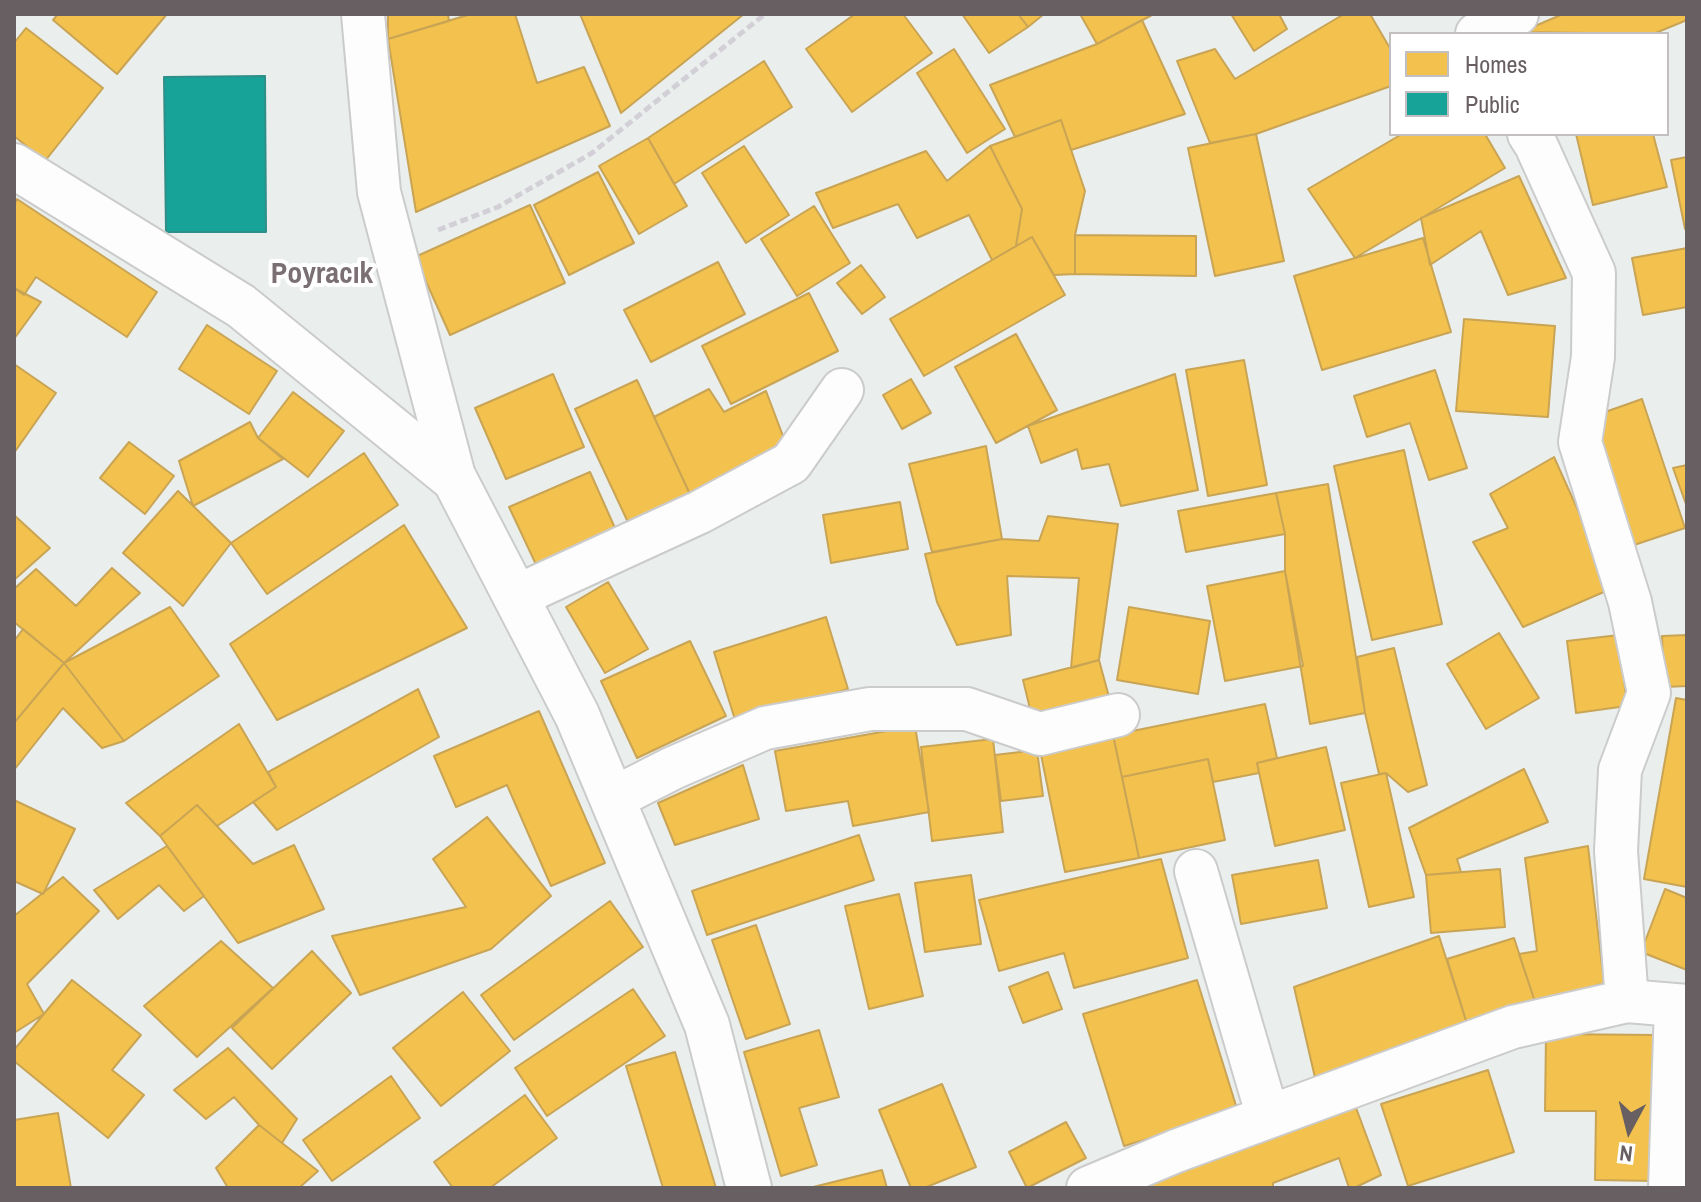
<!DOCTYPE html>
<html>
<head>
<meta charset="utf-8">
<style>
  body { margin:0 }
  #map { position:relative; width:1701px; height:1202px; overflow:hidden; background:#eaefee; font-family:"Archivo Narrow",sans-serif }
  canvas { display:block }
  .frame { position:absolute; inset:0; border:16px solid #685f62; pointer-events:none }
  .legend { position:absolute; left:1389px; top:32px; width:280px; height:104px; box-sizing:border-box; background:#fff; border:2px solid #c3bfc0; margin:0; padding:10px 14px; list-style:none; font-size:24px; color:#685f62 }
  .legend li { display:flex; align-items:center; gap:16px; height:40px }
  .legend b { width:40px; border:2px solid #c3bfc0 }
  .north { position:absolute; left:1589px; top:1090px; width:80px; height:80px; -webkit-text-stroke:6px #fff; paint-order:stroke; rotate:187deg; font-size:22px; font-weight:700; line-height:32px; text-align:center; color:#685f62 }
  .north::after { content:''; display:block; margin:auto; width:28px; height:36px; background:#685f62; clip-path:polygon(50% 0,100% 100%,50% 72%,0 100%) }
</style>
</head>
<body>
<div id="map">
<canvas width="1701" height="1202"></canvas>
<div class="frame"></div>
<ul class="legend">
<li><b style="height:22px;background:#f2c14e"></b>Homes</li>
<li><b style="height:22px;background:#17a398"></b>Public</li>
</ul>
<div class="north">N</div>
</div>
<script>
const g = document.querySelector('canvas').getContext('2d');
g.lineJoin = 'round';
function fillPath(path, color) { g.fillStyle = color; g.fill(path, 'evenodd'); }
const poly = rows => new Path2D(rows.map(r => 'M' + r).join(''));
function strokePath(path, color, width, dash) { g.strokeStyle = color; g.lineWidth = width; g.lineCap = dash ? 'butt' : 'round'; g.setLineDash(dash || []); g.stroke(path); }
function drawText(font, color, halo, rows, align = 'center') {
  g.font = font + ' "Archivo Narrow",sans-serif'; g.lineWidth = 8; g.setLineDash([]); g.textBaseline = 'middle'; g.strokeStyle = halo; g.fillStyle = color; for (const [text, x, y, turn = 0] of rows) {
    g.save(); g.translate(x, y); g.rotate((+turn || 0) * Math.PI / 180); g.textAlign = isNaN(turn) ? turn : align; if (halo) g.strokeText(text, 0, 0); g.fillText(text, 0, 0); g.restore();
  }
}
const homes = poly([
  [58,14,167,14,117,74,53,20,58,14],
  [388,14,448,14,449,21,388,39,388,14],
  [471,14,515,14,537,83,584,67,610,126,416,212,388,39,471,14],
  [580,14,744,14,621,113,580,14],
  [855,14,903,14,932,53,852,112,806,49,855,14],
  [962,14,1018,14,1028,27,989,53,962,14],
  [1018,14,1044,14,1028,27,1018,14],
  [1080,14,1154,14,1097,44,1080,14],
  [1231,14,1279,14,1287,29,1254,51,1231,14],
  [1344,14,1370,14,1391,50,1391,86,1256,134,1210,143,1177,61,1215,49,1235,79,1344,14],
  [1563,14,1687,14,1687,20,1653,34,1521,32,1563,14],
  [1142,20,1185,114,1071,150,1061,120,1015,137,990,85,1097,44,1142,20],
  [26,28,103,88,45,161,14,136,14,43,26,28],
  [954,49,1005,129,967,153,917,73,954,49],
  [764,61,792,107,674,184,648,138,764,61],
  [1061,120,1085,191,1075,235,1075,274,1054,275,1032,237,1016,246,1022,209,990,146,1061,120],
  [1256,134,1284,261,1215,276,1188,148,1256,134],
  [1402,134,1485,134,1505,168,1355,258,1308,189,1402,134],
  [1576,134,1653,134,1667,187,1593,205,1576,134],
  [648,138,687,206,639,234,599,166,648,138],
  [744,146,789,215,746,243,702,173,744,146],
  [990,146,1022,209,1016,246,992,260,969,215,917,238,898,204,833,228,816,193,926,151,947,181,990,146],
  [1687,157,1687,229,1685,229,1671,160,1687,157],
  [598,172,634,243,569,275,534,205,598,172],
  [1519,176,1566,278,1508,295,1481,231,1430,265,1421,218,1519,176],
  [17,199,157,292,127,337,36,277,24,295,14,288,14,205,17,199],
  [530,205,565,283,450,335,415,257,530,205],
  [814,206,850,263,797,296,761,239,814,206],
  [1075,235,1196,236,1196,276,1075,274,1075,235],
  [1032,237,1065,295,924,376,890,319,1032,237],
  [1423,238,1451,332,1322,370,1294,276,1423,238],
  [1687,248,1687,307,1643,315,1632,258,1687,248],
  [718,262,745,314,651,362,624,310,718,262],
  [861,265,885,297,862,314,837,283,861,265],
  [14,288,41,302,14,339,14,288],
  [809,293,838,351,731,404,702,346,809,293],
  [1464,319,1555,326,1548,417,1456,411,1464,319],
  [207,325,277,371,249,414,179,369,207,325],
  [1016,334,1057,410,996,443,955,367,1016,334],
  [1244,360,1267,485,1208,496,1186,370,1244,360],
  [14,364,56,393,14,453,14,364],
  [1435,370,1467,468,1429,480,1410,423,1367,437,1354,396,1435,370],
  [553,374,584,447,506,479,475,408,553,374],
  [1175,374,1198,490,1121,506,1109,464,1082,469,1077,449,1041,463,1028,426,1175,374],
  [911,379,931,413,902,429,883,395,911,379],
  [637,380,695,505,633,533,575,409,637,380],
  [709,389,724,412,766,391,786,444,695,505,654,417,709,389],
  [293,392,344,431,308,477,258,438,293,392],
  [1642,399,1685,528,1634,545,1591,417,1642,399],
  [250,422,258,438,283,459,193,506,179,461,250,422],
  [129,442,174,476,145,514,100,478,129,442],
  [986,446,1002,539,932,552,909,464,986,446],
  [1404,450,1442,624,1372,640,1334,466,1404,450],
  [364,453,398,505,267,594,231,543,364,453],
  [1554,457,1613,588,1523,627,1473,542,1508,528,1490,494,1554,457],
  [1687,465,1687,507,1673,468,1687,465],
  [590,472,619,537,540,573,509,507,590,472],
  [1328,484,1365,713,1310,724,1285,571,1285,534,1276,493,1328,484],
  [178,491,231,543,183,606,123,553,178,491],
  [1276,493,1285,534,1186,552,1178,511,1276,493],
  [900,502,908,549,831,563,823,515,900,502],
  [14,515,50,548,14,580,14,515],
  [1048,516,1118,524,1099,660,1071,668,1079,578,1007,576,1011,635,957,645,937,602,925,554,1002,539,1039,541,1048,516],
  [404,525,467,628,277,720,230,644,404,525],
  [112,568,140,593,64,663,14,622,14,589,36,569,76,606,112,568],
  [1285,571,1303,666,1225,681,1207,586,1285,571],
  [608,582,648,649,605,673,566,607,608,582],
  [170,607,219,676,124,741,64,663,170,607],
  [1129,607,1210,621,1198,694,1117,680,1129,607],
  [826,617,848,689,736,723,714,652,826,617],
  [23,629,64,663,14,723,14,641,23,629],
  [1499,633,1539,698,1486,729,1447,664,1499,633],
  [1619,635,1627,706,1576,713,1567,641,1619,635],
  [1687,635,1687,686,1664,687,1662,636,1687,635],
  [690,641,726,716,637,758,601,681,690,641],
  [1394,648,1427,785,1408,792,1386,773,1379,774,1365,713,1357,657,1394,648],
  [1099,660,1109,697,1032,717,1023,680,1099,660],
  [64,663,124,741,102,748,63,708,14,770,14,723,64,663],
  [418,689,439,737,277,830,253,802,276,787,268,772,418,689],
  [1676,698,1687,700,1687,887,1644,879,1676,698],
  [1265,704,1277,758,1257,763,1259,773,1213,782,1208,759,1122,777,1113,735,1265,704],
  [539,711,605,863,551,886,507,785,456,807,434,756,539,711],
  [239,724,276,787,217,826,197,805,160,836,126,803,239,724],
  [915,726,929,812,853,826,848,801,786,811,775,751,915,726],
  [1113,735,1139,858,1065,872,1040,750,1113,735],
  [993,739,1003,832,932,841,921,747,993,739],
  [1326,747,1345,830,1275,846,1257,763,1326,747],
  [1037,750,1043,796,1001,801,995,755,1037,750],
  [1208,759,1225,840,1139,858,1122,777,1208,759],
  [743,765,759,819,675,845,658,803,743,765],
  [1524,769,1548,822,1457,859,1461,872,1426,875,1409,828,1524,769],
  [1386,773,1414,897,1369,907,1341,783,1386,773],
  [14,800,75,829,43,894,14,881,14,800],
  [197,805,253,864,294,845,324,909,238,943,160,836,197,805],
  [487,817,551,896,491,949,360,995,332,936,466,907,433,859,487,817],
  [859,835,874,880,707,935,692,891,859,835],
  [167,846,204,896,184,911,159,885,118,919,94,890,167,846],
  [1588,846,1604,983,1536,1005,1519,954,1537,951,1525,858,1588,846],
  [1161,859,1188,958,1074,988,1064,953,999,971,979,900,1161,859],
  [1318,860,1327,908,1241,924,1232,875,1318,860],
  [1500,869,1505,927,1431,933,1426,875,1500,869],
  [971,875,981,944,925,952,915,883,971,875],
  [63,877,99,911,27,984,44,1014,14,1033,14,916,63,877],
  [1665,889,1687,898,1687,970,1641,952,1665,889],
  [899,894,923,996,869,1009,845,906,899,894],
  [610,901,643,947,514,1040,481,995,610,901],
  [756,925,790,1024,746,1039,712,940,756,925],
  [1439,936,1468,1027,1316,1082,1294,987,1439,936],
  [1514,938,1536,1005,1468,1027,1447,959,1514,938],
  [221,941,273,988,197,1057,144,1006,221,941],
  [312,951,351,993,272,1069,232,1028,312,951],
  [1048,972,1062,1009,1023,1023,1009,987,1048,972],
  [72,980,141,1035,112,1070,144,1095,108,1138,14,1061,14,1050,72,980],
  [1197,980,1238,1112,1124,1146,1083,1014,1197,980],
  [633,989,665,1036,547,1116,515,1068,633,989],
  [463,992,510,1051,441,1106,393,1048,463,992],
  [819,1030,839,1097,799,1108,817,1165,781,1176,744,1052,819,1030],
  [1546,1034,1656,1035,1655,1181,1595,1180,1596,1111,1545,1111,1546,1034],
  [228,1048,297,1119,282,1143,259,1125,234,1097,206,1119,174,1090,228,1048],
  [675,1052,716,1188,663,1188,626,1066,675,1052],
  [1488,1070,1514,1152,1408,1186,1381,1104,1488,1070],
  [391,1076,420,1118,332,1181,303,1140,391,1076],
  [942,1084,976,1167,924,1188,911,1188,879,1110,942,1084],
  [525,1095,557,1138,490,1188,453,1188,434,1162,525,1095],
  [1355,1105,1381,1175,1354,1188,1349,1188,1339,1158,1273,1183,1273,1188,1137,1188,1355,1105],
  [58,1113,71,1188,14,1188,14,1120,58,1113],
  [1066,1122,1086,1158,1027,1188,1009,1152,1066,1122],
  [259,1125,282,1143,318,1171,299,1188,228,1188,216,1168,259,1125],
  [882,1170,887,1188,809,1188,882,1170]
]);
fillPath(homes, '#f2c14e');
strokePath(homes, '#c9a454', 2);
const public = poly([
  [265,76,266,232,166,232,164,77,265,76]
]);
fillPath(public, '#17a398');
strokePath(public, '#2f8f88', 2);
const minor = poly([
  [363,14,379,192,455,480],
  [1477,34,1517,14],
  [1529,134,1536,145,1594,273,1593,357,1580,442,1630,602,1649,693,1620,770,1616,851,1627,1001],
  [515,597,700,512,791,463,842,390],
  [612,799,673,768,765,728,870,709,967,709,1040,734,1118,715],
  [1196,871,1268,1117],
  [1088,1188,1176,1151,1513,1027,1627,1001,1687,1006],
  [1670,1188,1676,1005]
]);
const tertiary = poly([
  [14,166,241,306,455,480,577,715,707,1025,749,1188]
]);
strokePath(minor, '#cbcbcb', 46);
strokePath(tertiary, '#cbcbcb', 48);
strokePath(poly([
  [438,230,498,207,592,153,765,14]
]), '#d2d0d6', 5, [8, 4]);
strokePath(minor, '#fcfdfc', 42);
strokePath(tertiary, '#fcfdfc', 44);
drawText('bold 30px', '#7a7074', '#fff', [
  ["Poyracık",322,275]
]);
</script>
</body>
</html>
